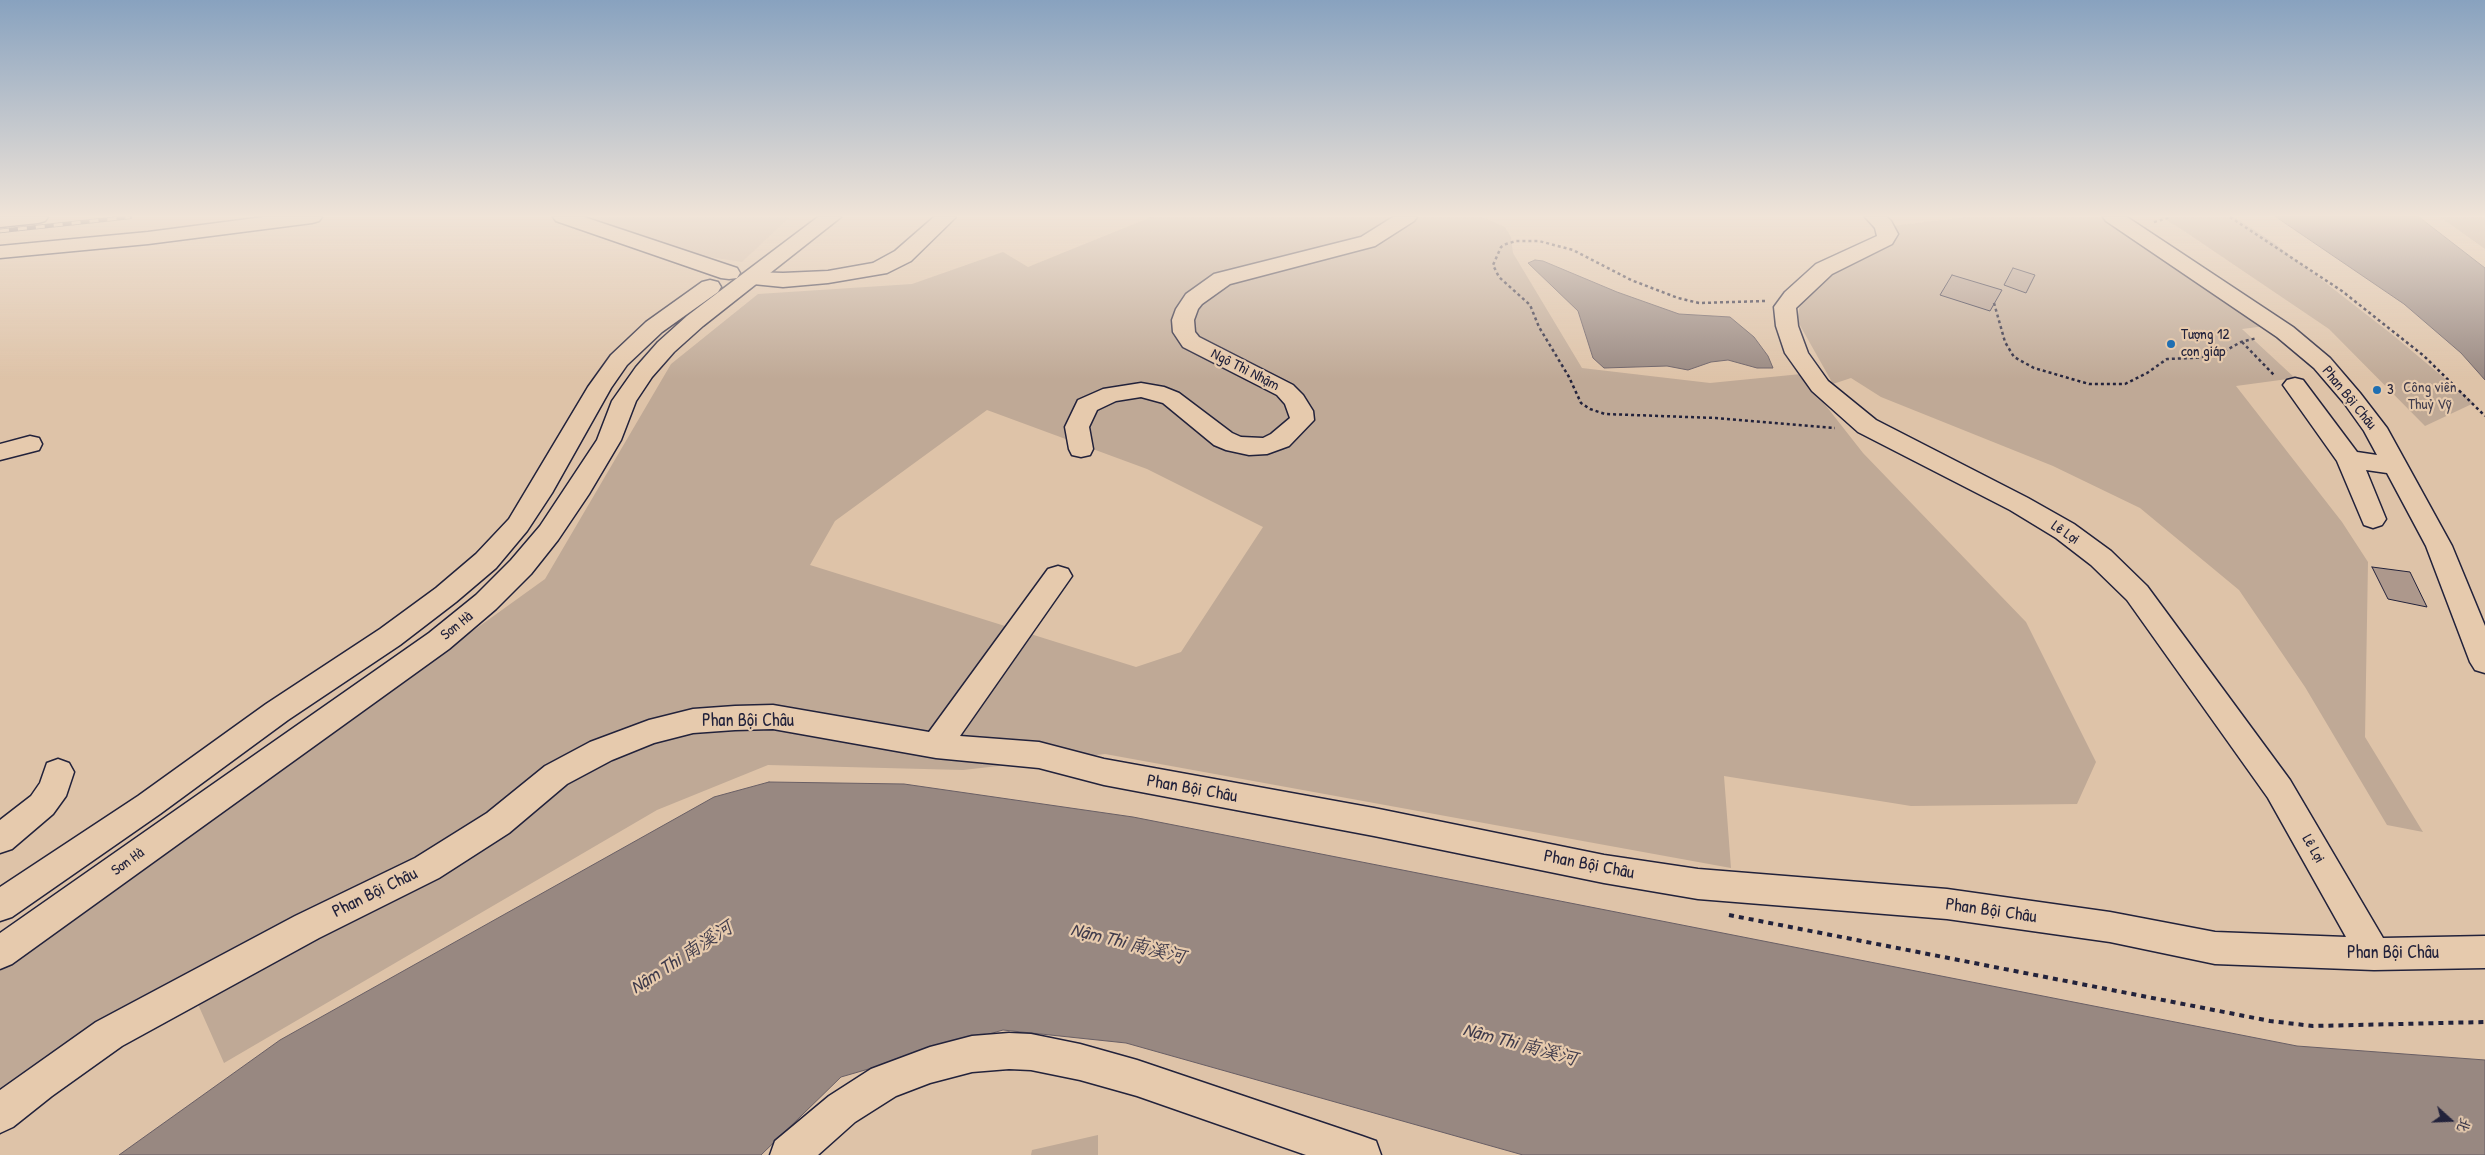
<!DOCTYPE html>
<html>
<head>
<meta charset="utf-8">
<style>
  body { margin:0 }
  #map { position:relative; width:2485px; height:1155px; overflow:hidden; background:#dec3a8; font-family:"Patrick Hand","LXGW WenKai TC",sans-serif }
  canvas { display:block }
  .north { position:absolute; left:2425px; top:1095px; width:50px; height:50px; -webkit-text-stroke:4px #e6caad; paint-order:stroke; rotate:110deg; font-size:14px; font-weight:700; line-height:20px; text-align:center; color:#22223b }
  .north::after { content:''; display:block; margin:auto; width:18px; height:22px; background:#22223b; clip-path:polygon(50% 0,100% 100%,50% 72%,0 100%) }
</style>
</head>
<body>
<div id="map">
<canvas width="2485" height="1155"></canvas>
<div class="north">北</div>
</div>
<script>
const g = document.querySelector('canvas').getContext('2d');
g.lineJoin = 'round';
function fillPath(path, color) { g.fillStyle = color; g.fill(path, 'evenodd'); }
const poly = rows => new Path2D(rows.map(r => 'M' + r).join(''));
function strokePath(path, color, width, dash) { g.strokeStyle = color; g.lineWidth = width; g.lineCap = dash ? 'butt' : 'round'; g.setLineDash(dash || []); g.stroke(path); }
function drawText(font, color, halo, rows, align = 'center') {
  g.font = font + ' "Patrick Hand","LXGW WenKai TC",sans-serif'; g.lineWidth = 4.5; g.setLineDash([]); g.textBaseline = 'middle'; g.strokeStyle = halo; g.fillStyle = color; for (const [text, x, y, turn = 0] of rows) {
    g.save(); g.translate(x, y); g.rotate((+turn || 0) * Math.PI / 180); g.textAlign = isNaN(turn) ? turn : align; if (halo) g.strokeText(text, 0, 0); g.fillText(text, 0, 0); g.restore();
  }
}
fillPath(poly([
  [593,217,790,217,742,262,650,248,596,225]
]), '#cfb6a0');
fillPath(poly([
  [1151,217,1483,217,1505,227,1511,237,1513,253,1582,368,1710,383,1801,374,1863,453,2026,622,2096,762,2077,804,1911,806,1724,776,1731,868,1105,754,963,770,768,765,657,810,224,1063,197,1002,93,1057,0,1135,0,971,545,579,671,364,758,294,912,284,1003,252,1028,267],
  [987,410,1147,469,1263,527,1181,652,1136,667,810,565,835,521],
  [1965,217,2113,217,2266,326,2242,329,2295,378,2236,386,2342,522,2368,562,2365,737,2423,832,2387,825,2305,687,2239,590,2140,508,2053,466,1881,397,1851,378,1833,384,1797,320,1800,304,1830,272,1897,239,1892,226],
  [2161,217,2235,217,2273,242,2394,336,2474,403,2425,426,2329,329,2184,231],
  [2440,217,2485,217,2485,249],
  [1098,1135,1098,1155,1031,1155,1032,1150]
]), '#bfa996');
const water = poly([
  [2276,217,2419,217,2485,268,2485,380,2461,353,2404,304,2276,217],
  [1535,260,1543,261,1617,292,1679,314,1730,317,1754,337,1768,356,1773,368,1757,368,1728,360,1711,362,1688,370,1667,366,1604,368,1593,358,1578,311,1528,263,1535,260],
  [769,782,904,784,1133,817,2297,1046,2485,1060,2485,1155,1523,1155,1126,1043,1003,1030,841,1077,761,1155,119,1155,280,1040,714,797,769,782]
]);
fillPath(water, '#988881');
strokePath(water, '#695f65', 1);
const building = poly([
  [2013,268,2035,275,2026,293,2004,285,2013,268],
  [1952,275,2002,290,1990,311,1940,295,1952,275],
  [2372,567,2410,572,2427,607,2388,599,2372,567]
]);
fillPath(building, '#ad988c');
strokePath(building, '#22223b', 1);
const minor = poly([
  [263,217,322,217,319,221,312,223,148,244,0,258,0,246,148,232,263,217],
  [553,217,584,217,737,268,740,273,737,278,729,279,721,278,556,221,553,217],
  [934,217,956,217,911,261,887,273,828,283,783,287,753,284,745,283,742,278,745,273,753,272,783,273,828,271,873,263,895,251,934,217],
  [1393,217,1417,217,1414,221,1375,246,1230,284,1202,304,1198,309,1194,320,1195,332,1199,337,1293,385,1303,395,1313,411,1314,420,1289,446,1267,454,1249,455,1226,450,1214,445,1163,403,1141,397,1116,401,1097,410,1089,427,1093,449,1090,455,1081,457,1072,455,1069,449,1065,427,1078,400,1103,389,1141,383,1164,387,1179,393,1232,433,1241,437,1263,438,1271,434,1290,418,1285,404,1277,395,1183,347,1173,332,1172,320,1176,309,1186,294,1214,274,1361,237,1393,217],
  [1865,217,1887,217,1891,221,1898,234,1892,244,1832,274,1796,308,1798,326,1808,353,1828,381,1876,420,2028,498,2074,524,2111,551,2147,586,2290,780,2383,938,2485,936,2485,968,2374,970,2215,964,2110,942,1947,919,1698,899,1604,883,1374,836,1104,785,1039,768,936,758,773,729,735,730,693,733,654,743,612,760,567,784,509,833,439,878,319,938,122,1046,52,1096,13,1127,0,1133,0,1090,96,1022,295,916,415,858,487,813,545,766,590,742,649,720,693,709,735,706,773,705,929,732,1048,569,1058,566,1068,569,1072,576,960,736,1039,742,1104,759,1374,808,1604,855,1698,869,1947,889,2110,912,2215,932,2346,937,2268,798,2127,600,2091,565,2056,538,2010,510,1858,432,1812,391,1785,353,1776,326,1774,307,1785,292,1816,264,1877,236,1875,228,1865,217],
  [2103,217,2127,217,2293,327,2330,358,2360,393,2387,428,2452,546,2485,626,2485,673,2475,670,2470,662,2426,546,2387,473,2366,470,2386,519,2382,525,2373,528,2364,525,2337,461,2283,385,2287,380,2295,378,2303,380,2357,452,2377,455,2364,431,2344,403,2314,368,2277,337,2106,221,2103,217],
  [30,436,39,438,42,444,39,450,0,460,0,444,30,436],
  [58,759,69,763,74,772,66,796,53,814,12,849,0,853,0,820,31,796,40,783,47,763,58,759],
  [1009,1033,1031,1034,1080,1044,1137,1060,1362,1136,1376,1141,1381,1155,1306,1155,1137,1096,1080,1080,1031,1070,1009,1069,972,1072,930,1083,896,1096,855,1122,818,1155,770,1155,775,1141,829,1096,871,1069,930,1047,972,1036,1009,1033]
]);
const major = poly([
  [0,217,48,217,45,221,38,223,0,227,0,217]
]);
const highway = poly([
  [818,217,841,217,703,326,674,352,652,377,636,401,621,440,589,494,558,540,531,574,496,609,449,649,12,964,0,969,0,933,429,633,476,595,511,560,540,526,597,440,612,401,636,367,658,342,687,316,818,217],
  [710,280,718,282,721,287,718,292,662,332,627,365,611,388,552,493,527,531,496,568,456,602,400,645,288,720,160,814,12,917,0,921,0,887,138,796,266,704,380,629,436,588,476,554,509,519,588,387,611,355,646,322,702,282,710,280]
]);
strokePath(minor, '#22223b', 3);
strokePath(major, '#22223b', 3);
strokePath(highway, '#22223b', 3);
strokePath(poly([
  [2230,217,2342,291,2424,356,2485,416],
  [2154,222,2171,217],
  [1765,301,1699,303,1678,298,1631,280,1573,250,1539,241,1516,241,1506,244,1501,247,1493,265,1499,277,1530,305,1539,327,1569,377,1581,403,1590,409,1605,414,1716,418,1835,428],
  [1994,303,2005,342,2014,357,2034,368,2089,384,2125,384,2147,373,2167,359,2214,357,2241,342,2257,338],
  [2242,342,2274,375]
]), '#22223b', 2.5, [3, 3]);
strokePath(poly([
  [1729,915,2270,1021,2313,1026,2485,1022]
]), '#22223b', 4, [5, 5]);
fillPath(minor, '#e6caad');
fillPath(major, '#e6caad');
fillPath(highway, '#e6caad');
const rail = poly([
  [0,231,130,217]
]);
strokePath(rail, '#22223b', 4.5);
strokePath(rail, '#e6caad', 3, [9]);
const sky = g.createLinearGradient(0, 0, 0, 379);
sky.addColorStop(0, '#88a2bf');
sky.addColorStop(0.57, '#f0e4d8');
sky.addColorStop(1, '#f0e4d800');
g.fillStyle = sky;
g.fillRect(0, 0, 2485, 379);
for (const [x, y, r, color] of [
  [2171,344,5,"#1f6fb2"],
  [2377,390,5,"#1f6fb2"]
]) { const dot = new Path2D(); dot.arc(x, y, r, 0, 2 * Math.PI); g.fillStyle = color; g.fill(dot); strokePath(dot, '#e6caad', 2); }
drawText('15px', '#22223b', '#e6caad', [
  ["Tượng 12",2181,335],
  ["con giáp",2181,352],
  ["3",2387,390]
], 'left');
drawText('15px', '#22223b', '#e6caad', [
  ["Ngô Thì Nhậm",1245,370,27],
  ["Phan Bội Châu",2349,398,51],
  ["Lê Lợi",2065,533,34],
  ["Sơn Hà",457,626,-39],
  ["Lê Lợi",2313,849,60],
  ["Sơn Hà",128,862,-36]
]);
drawText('15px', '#413d4d', '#e6caad', [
  ["Công viên",2430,388],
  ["Thuỷ Vỹ",2430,405]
]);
drawText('18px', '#22223b', '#e6caad', [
  ["Phan Bội Châu",748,721],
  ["Phan Bội Châu",1192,789,10],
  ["Phan Bội Châu",1589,865,11],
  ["Phan Bội Châu",375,893,-26],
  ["Phan Bội Châu",1991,911,8],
  ["Phan Bội Châu",2393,953]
]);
drawText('italic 19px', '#403c4c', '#e6caad', [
  ["Nậm Thi 南溪河",1128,944,14],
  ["Nậm Thi 南溪河",682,958,-33],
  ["Nậm Thi 南溪河",1520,1045,15]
]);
</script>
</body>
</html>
